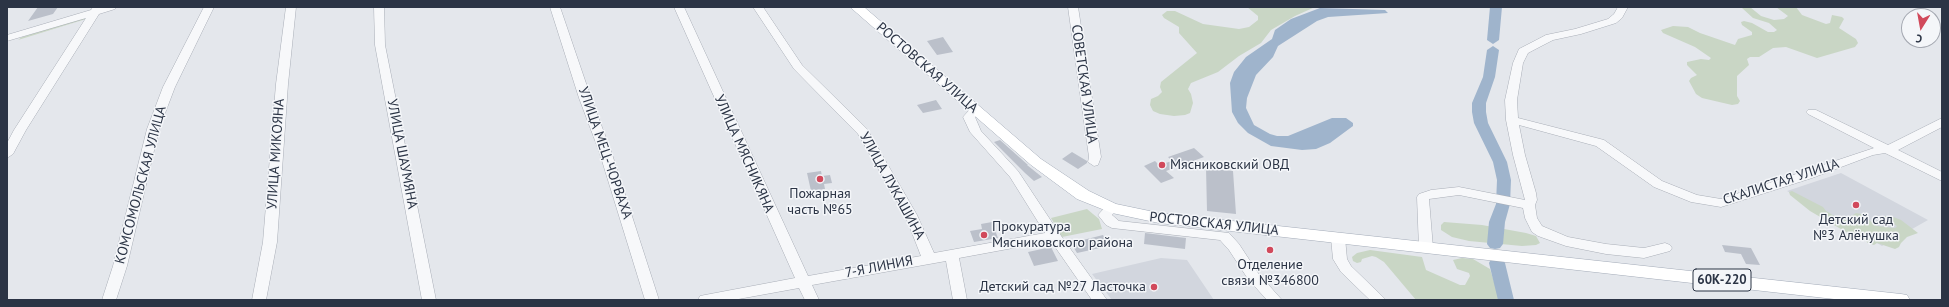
<!DOCTYPE html>
<html>
<head>
<meta charset="utf-8">
<style>
  body { margin:0 }
  #map { position:relative; width:1949px; height:307px; overflow:hidden; background:#e4e7ec; font-family:"PT Sans",sans-serif }
  canvas { display:block }
  .frame { position:absolute; inset:0; border:8px solid #2b3445; pointer-events:none }
  .north { position:absolute; left:1901px; top:8px; width:40px; height:40px; box-sizing:border-box; background:#f4f6f9; border:1px solid #a4a8b1; border-radius:50%; rotate:191deg; font-size:11px; font-weight:700; line-height:16px; text-align:center; color:#2b3445 }
  .north::after { content:''; display:block; margin:auto; width:14px; height:18px; background:#d1495b; clip-path:polygon(50% 0,100% 100%,50% 72%,0 100%) }
</style>
</head>
<body>
<div id="map">
<canvas width="1949" height="307"></canvas>
<div class="frame"></div>
<div class="north">С</div>
</div>
<script>
const g = document.querySelector('canvas').getContext('2d');
g.lineJoin = 'round';
function fillPath(path, color) { g.fillStyle = color; g.fill(path, 'evenodd'); }
const poly = rows => new Path2D(rows.map(r => 'M' + r).join(''));
function strokePath(path, color, width, dash) { g.strokeStyle = color; g.lineWidth = width; g.lineCap = dash ? 'butt' : 'round'; g.setLineDash(dash || []); g.stroke(path); }
function drawText(font, color, halo, rows, align = 'center') {
  g.font = font + ' "PT Sans",sans-serif'; g.lineWidth = 3; g.setLineDash([]); g.textBaseline = 'middle'; g.strokeStyle = halo; g.fillStyle = color; for (const [text, x, y, turn = 0] of rows) {
    g.save(); g.translate(x, y); g.rotate((+turn || 0) * Math.PI / 180); g.textAlign = isNaN(turn) ? turn : align; if (halo) g.strokeText(text, 0, 0); g.fillText(text, 0, 0); g.restore();
  }
}
fillPath(poly([
  [1841,173,1928,220,1882,246,1787,191],
  [1161,258,1187,260,1214,300,1112,300,1092,274]
]), '#d2d6de');
fillPath(poly([
  [1247,7,1315,7,1295,16,1271,30,1261,43,1239,56,1218,72,1191,83,1188,89,1191,94,1193,103,1190,113,1185,115,1174,116,1160,114,1153,111,1150,105,1151,99,1158,96,1162,92,1160,87,1161,82,1197,53,1179,33,1179,27,1164,18,1162,15,1167,11,1175,11,1203,24,1239,29,1249,27,1258,20,1258,16],
  [1750,7,1761,16,1774,20,1784,19,1788,16,1776,7,1796,7,1802,15,1826,24,1830,23,1832,15,1842,17,1844,19,1839,28,1856,39,1858,43,1855,47,1817,58,1786,47,1773,48,1759,57,1750,57,1747,59,1749,65,1737,76,1737,96,1740,101,1738,104,1732,105,1702,98,1696,94,1689,81,1691,78,1697,75,1687,65,1687,62,1701,59,1709,60,1711,58,1695,47,1663,33,1661,30,1673,26,1688,27,1700,33,1735,45,1738,39,1752,35,1752,32,1742,25,1741,22,1744,21,1752,23,1768,32,1774,32,1777,30,1769,23,1753,18,1742,8],
  [80,19,86,19,18,40,22,37],
  [1792,191,1823,207,1826,211,1836,217,1850,217,1856,213,1861,214,1877,226,1895,228,1897,226,1882,216,1891,216,1901,220,1918,233,1907,237,1901,243,1899,247,1895,249,1877,243,1874,245,1868,243,1861,237,1846,232,1810,211,1790,195,1789,192],
  [1087,209,1099,219,1102,229,1062,237,1051,218],
  [1444,222,1482,225,1526,233,1536,236,1540,243,1536,245,1522,246,1469,241,1452,237,1441,230,1441,225],
  [1370,250,1422,257,1426,270,1460,285,1465,285,1470,276,1469,273,1457,269,1453,260,1462,258,1473,259,1490,269,1500,300,1416,300,1384,262,1376,257,1372,256,1362,259,1361,262,1357,263,1353,261,1352,257,1357,253]
]), '#c9d6c5');
fillPath(poly([
  [1320,8,1385,10,1388,13,1328,17,1317,21,1278,46,1273,57,1256,75,1247,98,1246,108,1254,125,1270,134,1277,136,1288,136,1332,118,1346,118,1353,123,1353,126,1330,143,1316,149,1302,150,1271,146,1248,133,1238,123,1232,112,1230,83,1234,72,1246,57,1272,39,1275,30,1291,19]
]), '#9fb4cc');
fillPath(poly([
  [1490,7,1502,7,1499,40,1493,44,1487,40,1490,7],
  [1493,46,1499,50,1495,77,1486,103,1486,112,1488,123,1507,162,1511,180,1510,204,1505,222,1503,244,1500,248,1495,249,1490,248,1487,244,1489,222,1496,204,1497,180,1493,162,1474,123,1472,112,1472,103,1483,77,1487,50,1493,46],
  [1497,257,1503,259,1505,263,1514,300,1498,300,1489,263,1491,259,1497,257]
]), '#9fb4cc');
fillPath(poly([
  [38,7,58,7,53,14,28,21],
  [943,37,953,52,937,55,927,41],
  [936,100,942,109,923,113,917,105],
  [1000,140,1028,165,1027,165,1042,177,1034,181,1025,173,994,142],
  [1194,148,1204,157,1166,171,1174,178,1161,183,1144,166,1155,161,1159,165,1172,161,1168,157],
  [1072,152,1087,161,1087,163,1078,169,1062,159],
  [1206,168,1233,171,1236,214,1207,211],
  [821,171,822,176,830,175,832,183,824,184,825,189,811,191,807,173],
  [992,222,998,238,974,242,970,231,982,229,981,224],
  [1145,233,1186,238,1185,249,1144,244],
  [1103,235,1109,246,1077,253,1071,243],
  [1722,245,1751,248,1760,265,1746,264,1741,254,1725,252],
  [1051,247,1058,261,1034,266,1028,252]
]), '#bbc0ca');
const minor = poly([
  [93,7,116,7,115,9,99,14,26,130,13,154,7,158,7,143,14,130,86,18,7,41,7,35,91,10,93,7],
  [204,7,214,7,175,87,159,129,127,266,116,300,102,300,113,266,147,129,163,87,204,7],
  [286,7,296,7,288,84,277,242,266,300,252,300,263,242,276,84,286,7],
  [374,7,384,7,385,45,436,300,422,300,375,45,374,7],
  [550,7,560,7,591,98,611,151,659,300,645,300,599,151,579,98,550,7],
  [674,7,684,7,808,276,921,256,905,215,858,134,794,69,753,7,763,7,802,65,867,129,917,215,934,253,1045,233,1010,177,970,132,963,117,972,107,980,107,982,109,975,117,981,131,1018,171,1059,233,1107,300,1092,300,1051,241,959,258,967,300,953,300,946,261,812,285,819,300,805,300,799,288,733,300,698,300,700,296,705,295,795,278,674,7],
  [1068,7,1078,7,1101,157,1098,165,1094,166,1088,162,1089,157,1068,7],
  [1618,7,1628,7,1622,18,1616,23,1581,34,1553,40,1528,53,1523,63,1517,100,1518,118,1604,140,1662,181,1697,195,1721,199,1874,148,1808,114,1806,112,1808,110,1816,110,1888,145,1942,118,1942,127,1898,150,1942,172,1942,181,1885,153,1873,155,1812,178,1721,207,1691,202,1654,187,1596,146,1519,125,1525,155,1536,193,1537,200,1535,205,1537,218,1542,226,1568,237,1606,244,1644,248,1665,243,1670,245,1672,248,1670,251,1644,258,1606,254,1566,246,1538,236,1532,232,1525,218,1523,208,1459,195,1429,199,1433,248,1431,251,1421,251,1419,248,1417,197,1419,194,1431,190,1459,187,1525,200,1513,155,1506,120,1505,100,1513,63,1519,49,1546,35,1575,29,1608,19,1614,14,1618,7],
  [1112,204,1117,205,1118,208,1112,215,1119,221,1229,233,1239,244,1258,273,1282,300,1267,300,1248,279,1229,250,1220,240,1112,228,1106,225,1098,215,1107,205,1112,204],
  [1338,233,1343,235,1345,238,1347,259,1351,266,1386,300,1370,300,1341,272,1333,259,1331,238,1333,235,1338,233]
]);
const major = poly([
  [850,7,864,7,1041,159,1089,191,1116,204,1159,213,1901,294,1907,295,1910,300,1843,300,1159,223,1112,213,1077,199,1031,165,850,7]
]);
strokePath(minor, '#a9aeb7', 1);
strokePath(major, '#a3abb8', 1);
fillPath(minor, '#f7f8fa');
fillPath(major, '#fff');
for (const [x, y, r, color] of [
  [1162,165,4,"#d1495b"],
  [820,179,4,"#d1495b"],
  [1856,205,4,"#d1495b"],
  [984,235,4,"#d1495b"],
  [1270,250,4,"#d1495b"],
  [1154,287,4,"#d1495b"]
]) { const dot = new Path2D(); dot.arc(x, y, r, 0, 2 * Math.PI); g.fillStyle = color; g.fill(dot); strokePath(dot, '#f4f6f9', 1.5); }
for (const [x, y, w] of [
  [1722,280,58]
]) { const box = new Path2D(); box.roundRect(x - w / 2, y - 11, w, 22, 3); g.fillStyle = '#f4f6f9'; g.fill(box); strokePath(box, '#2b3445', 1); }
drawText('bold 13px', '#2b3445', null, [
  ["60К-220",1722,280]
]);
drawText('14px', '#2b3445', '#f4f6f9', [
  ["РОСТОВСКАЯ УЛИЦА",927,68,41],
  ["СОВЕТСКАЯ УЛИЦА",1084,84,82],
  ["УЛИЦА МЕЦ-ЧОРВАХА",605,153,71],
  ["УЛИЦА МИКОЯНА",276,154,-86],
  ["УЛИЦА ШАУМЯНА",402,154,79],
  ["УЛИЦА МЯСНИКЯНА",744,154,66],
  ["СКАЛИСТАЯ УЛИЦА",1781,182,-18],
  ["КОМСОМОЛЬСКАЯ УЛИЦА",141,185,-75],
  ["УЛИЦА ЛУКАШИНА",892,186,61],
  ["РОСТОВСКАЯ УЛИЦА",1214,224,6],
  ["7-Я ЛИНИЯ",879,267,-11]
]);
drawText('14px', '#2b3445', '#f4f6f9', [
  ["Мясниковский ОВД",1170,165,"left"],
  ["Пожарная",820,194],
  ["часть №65",820,210],
  ["Детский сад",1856,220],
  ["№3 Алёнушка",1856,236],
  ["Прокуратура",992,227,"left"],
  ["Мясниковского района",992,243,"left"],
  ["Отделение",1270,265],
  ["связи №346800",1270,281],
  ["Детский сад №27 Ласточка",1146,287,"right"]
]);
</script>
</body>
</html>
